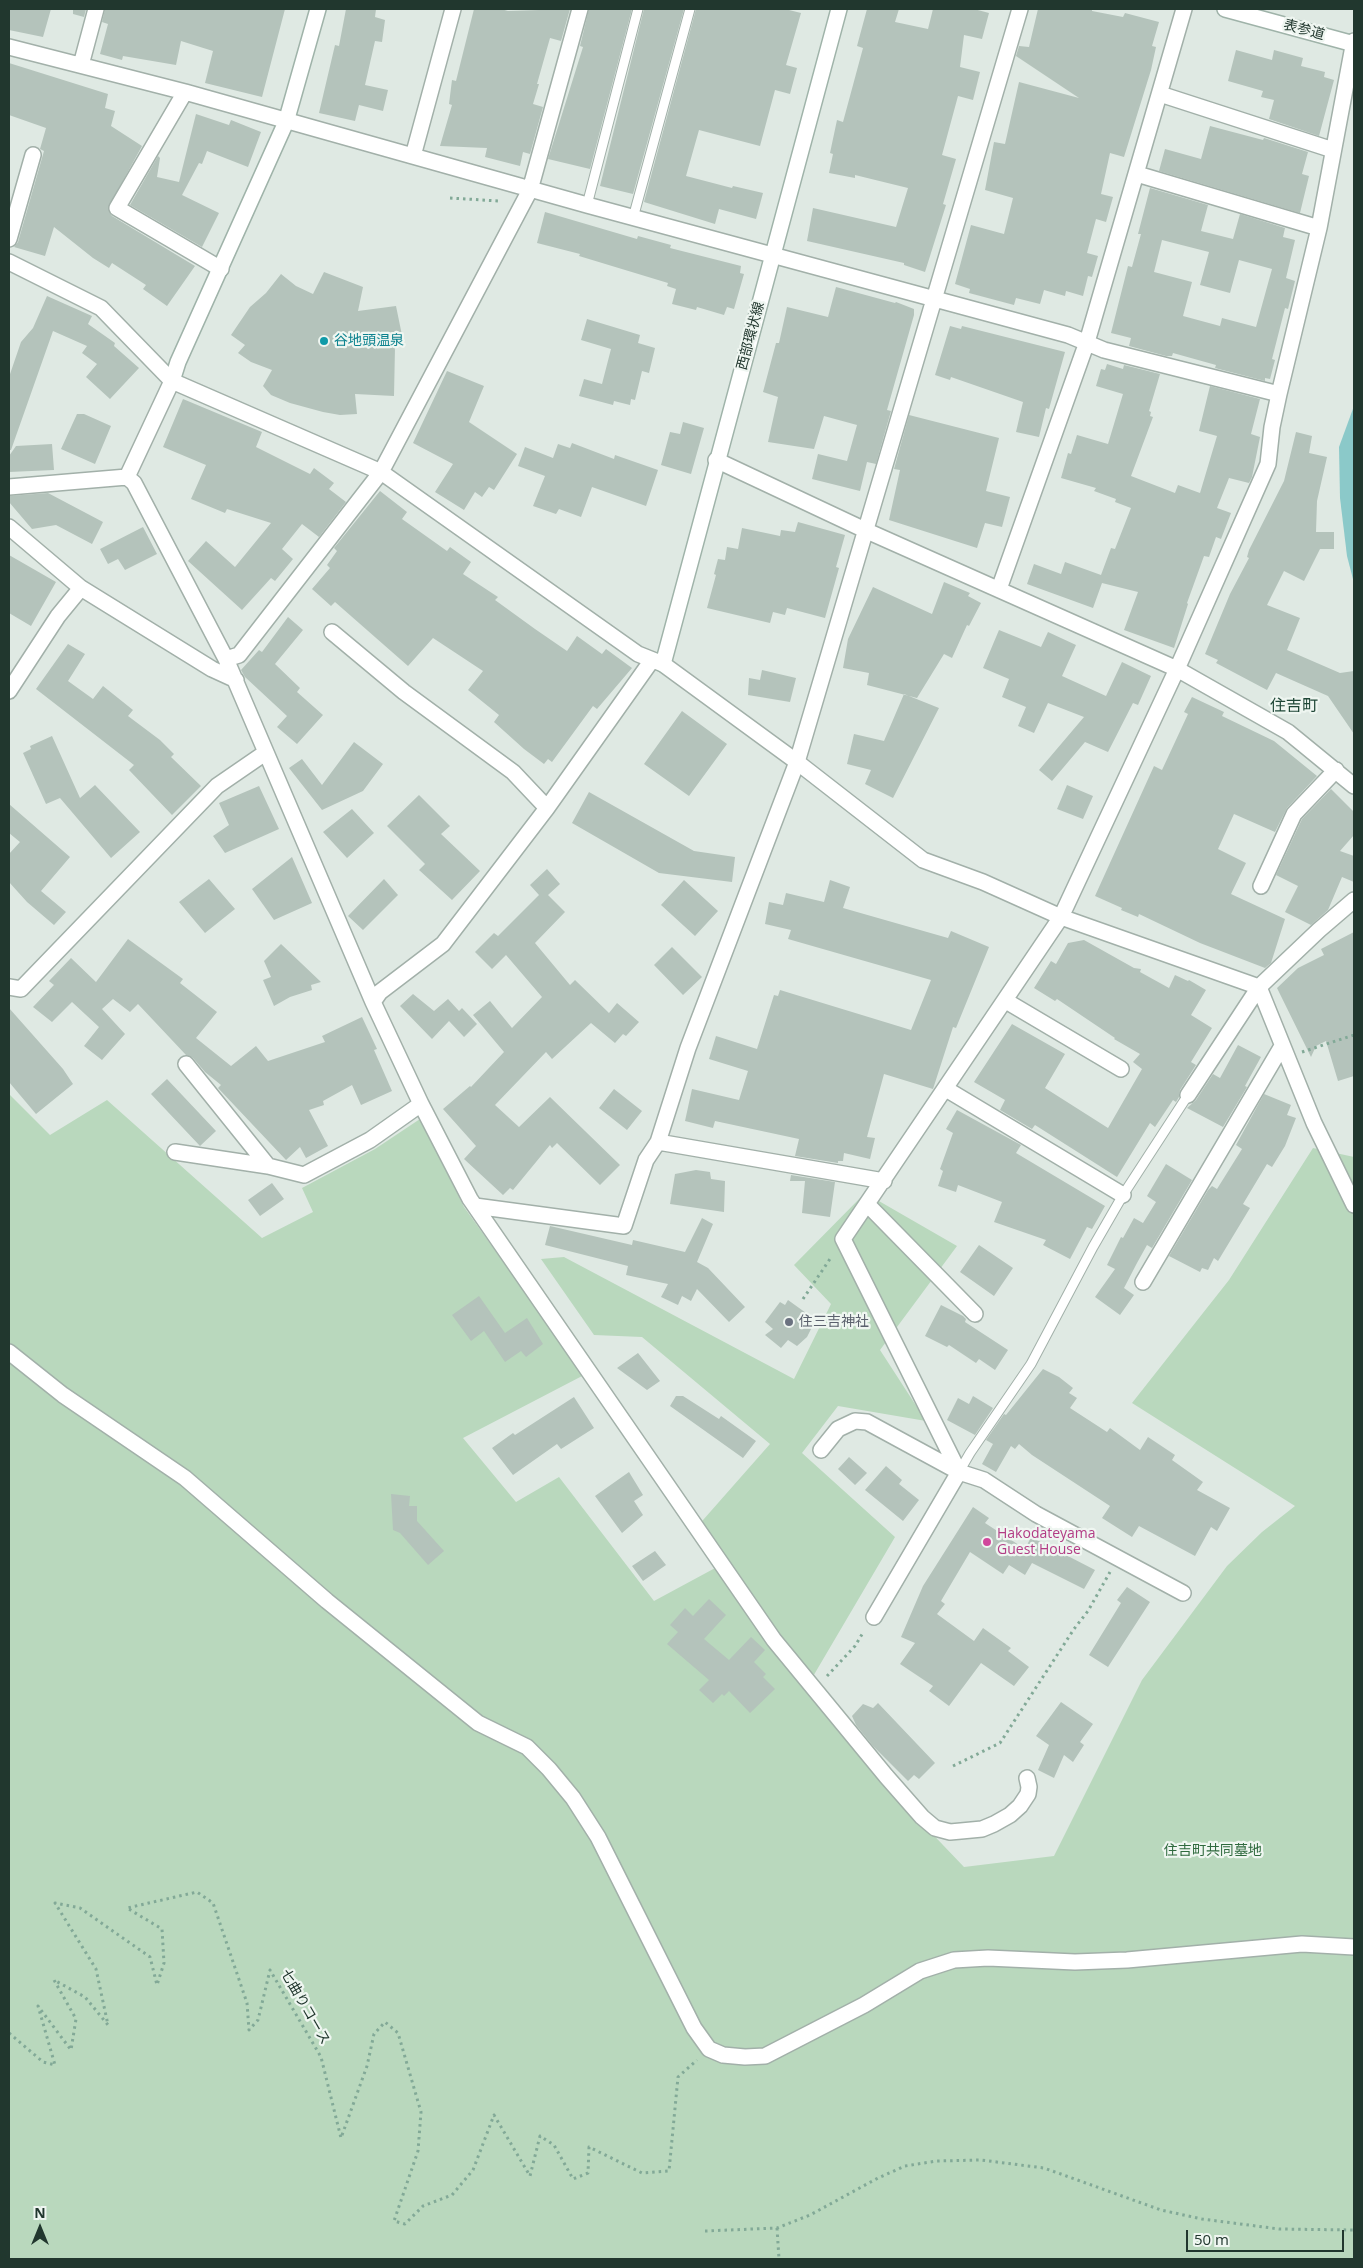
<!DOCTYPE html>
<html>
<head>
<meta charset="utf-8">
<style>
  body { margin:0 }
  #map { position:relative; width:1363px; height:2268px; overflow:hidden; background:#dfe9e3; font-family:"Open Sans",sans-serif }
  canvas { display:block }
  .frame { position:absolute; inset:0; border:10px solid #21372e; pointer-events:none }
  .north { position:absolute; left:15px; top:2203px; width:50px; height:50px; -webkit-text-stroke:4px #eff6f1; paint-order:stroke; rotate:0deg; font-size:14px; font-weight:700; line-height:20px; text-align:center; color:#21372e }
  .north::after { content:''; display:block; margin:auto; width:18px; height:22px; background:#21372e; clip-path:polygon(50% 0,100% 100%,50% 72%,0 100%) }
  .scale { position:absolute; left:1186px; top:2230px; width:158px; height:22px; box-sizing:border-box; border:2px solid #21372e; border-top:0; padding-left:6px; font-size:15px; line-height:18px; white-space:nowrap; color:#21372e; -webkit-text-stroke:4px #eff6f1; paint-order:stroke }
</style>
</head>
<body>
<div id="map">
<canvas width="1363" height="2268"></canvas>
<div class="frame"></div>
<div class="north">N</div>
<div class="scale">50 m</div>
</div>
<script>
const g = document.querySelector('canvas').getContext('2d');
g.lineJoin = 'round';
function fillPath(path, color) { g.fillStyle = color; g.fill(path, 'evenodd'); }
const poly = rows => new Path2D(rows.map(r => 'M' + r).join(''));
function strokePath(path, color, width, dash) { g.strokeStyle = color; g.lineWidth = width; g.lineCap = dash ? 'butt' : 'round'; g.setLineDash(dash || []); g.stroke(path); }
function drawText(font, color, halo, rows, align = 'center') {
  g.font = font + ' "Open Sans","Noto Sans JP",sans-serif'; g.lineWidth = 4.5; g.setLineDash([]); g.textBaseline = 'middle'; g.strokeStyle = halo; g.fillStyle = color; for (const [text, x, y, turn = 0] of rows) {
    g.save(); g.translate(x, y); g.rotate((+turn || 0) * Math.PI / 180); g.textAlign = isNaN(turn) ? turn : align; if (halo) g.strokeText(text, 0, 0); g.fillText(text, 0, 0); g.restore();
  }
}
fillPath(poly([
  [9,1094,50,1135,107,1100,262,1238,313,1212,302,1188,375,1149,420,1119,464,1207,584,1375,463,1438,516,1502,559,1477,654,1601,717,1567,696,1528,770,1444,642,1337,594,1335,541,1259,564,1257,794,1379,831,1304,794,1265,865,1193,957,1246,880,1350,926,1421,838,1406,802,1453,895,1537,805,1690,878,1777,964,1867,1054,1856,1142,1680,1227,1566,1262,1532,1295,1506,1132,1403,1229,1280,1313,1148,1354,1157,1354,2259,9,2259]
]), '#b9d8bd');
fillPath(poly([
  [1354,406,1354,583,1347,556,1340,498,1339,447]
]), '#8bc9c9');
fillPath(poly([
  [9,9,51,9,43,37,9,30],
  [73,9,86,9,84,17,73,14],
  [105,9,285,9,262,97,205,83,213,51,181,41,176,65,123,56,122,60,100,54,108,24,102,22],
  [346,9,376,9,375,17,385,20,382,42,375,41,365,85,388,90,383,111,359,105,355,121,319,113,335,45,339,46],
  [474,9,501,9,508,11,570,9,561,41,550,38,537,84,539,84,533,104,543,107,530,154,523,152,520,166,485,157,487,148,440,146,452,105,449,104,452,80,456,81],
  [589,9,632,9,590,169,548,159,583,47,580,46],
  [644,9,684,9,633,194,600,186],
  [696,9,785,9,801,13,786,65,797,68,790,94,775,90,760,146,699,130,686,176,732,188,733,186,763,193,756,219,719,209,715,224,644,202],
  [867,9,899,9,895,22,928,29,933,9,974,9,989,13,982,39,964,35,960,67,980,72,973,100,958,96,942,155,956,159,943,204,946,205,925,272,904,265,904,263,807,241,813,208,896,227,908,188,855,175,855,178,829,173,833,154,830,153,837,120,843,122,863,48,857,46],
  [1038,9,1092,9,1092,11,1123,17,1125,13,1159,22,1152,46,1156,47,1151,70,1124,157,1110,153,1101,194,1113,197,1106,222,1096,219,1087,253,1098,256,1092,277,1088,276,1083,296,1066,291,1065,296,1044,290,1040,304,1016,298,1014,305,969,293,970,289,955,284,971,225,1004,234,1013,198,985,190,994,142,1005,144,1019,82,1079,98,1016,56,1019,46,1029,47],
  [1236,50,1272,60,1274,50,1303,58,1301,66,1325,72,1324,77,1334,80,1319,136,1269,119,1274,100,1261,97,1263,91,1228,81],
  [9,63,108,94,105,108,115,111,111,126,142,146,108,208,112,216,195,266,167,306,143,289,146,285,112,263,109,268,93,258,54,227,45,256,14,247,18,242,44,151,40,149,46,128,9,115],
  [196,114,229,125,231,120,261,132,248,167,207,151,202,164,199,163,182,195,219,213,202,247,130,205,158,156,160,158,157,177,179,182],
  [1210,126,1263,140,1264,138,1308,152,1302,174,1309,176,1300,213,1159,171,1165,149,1201,159],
  [1150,188,1208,205,1201,231,1233,239,1240,214,1285,228,1283,237,1295,240,1286,278,1295,281,1288,309,1285,308,1272,359,1275,360,1270,379,1265,378,1265,381,1215,368,1216,365,1173,353,1172,356,1166,356,1129,346,1131,338,1111,333,1128,266,1132,267,1141,234,1138,234],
  [1162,240,1209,252,1200,285,1230,293,1239,260,1272,269,1256,327,1222,318,1220,326,1183,316,1192,282,1154,272],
  [545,212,637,239,638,236,671,245,670,248,741,266,740,273,744,274,734,309,727,307,724,315,697,307,696,310,672,304,676,289,667,286,668,283,579,256,580,254,537,243],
  [324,272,363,287,358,311,396,306,404,345,395,347,394,396,355,394,357,414,340,415,323,412,290,403,271,395,263,386,272,370,251,362,238,353,245,345,231,335,250,307,266,293,281,274,296,286,313,294],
  [836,287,895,303,896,302,914,309,914,315,887,410,891,411,876,464,867,462,860,491,812,479,818,454,847,461,857,425,824,416,814,449,768,442,778,397,763,392,776,343,779,343,787,307,828,317],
  [47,296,92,316,88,324,115,343,114,346,139,368,110,399,86,377,97,364,82,353,87,346,53,331,11,450,9,450,9,377,21,342,33,328],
  [587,319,640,335,638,343,655,348,649,373,642,371,635,400,631,399,630,405,614,401,613,405,579,396,584,379,602,384,611,349,581,340],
  [950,326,961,329,962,326,1065,352,1049,409,1046,408,1039,437,1016,432,1023,402,951,377,950,380,935,375],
  [1107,364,1123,369,1124,365,1160,374,1149,411,1151,412,1150,416,1153,417,1131,476,1175,493,1178,485,1200,493,1217,436,1199,431,1210,386,1260,399,1251,434,1260,437,1252,477,1249,483,1229,478,1217,508,1231,513,1221,539,1216,537,1209,557,1204,556,1187,603,1188,604,1174,648,1124,630,1138,592,1102,583,1093,608,1027,584,1034,564,1061,574,1065,562,1101,575,1111,548,1115,549,1131,508,1115,502,1116,499,1094,491,1096,488,1061,478,1068,453,1071,454,1077,435,1108,444,1123,394,1096,386,1101,369,1105,370],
  [447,371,484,386,469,422,517,454,494,490,489,487,482,497,475,492,464,510,435,492,453,464,413,443],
  [183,399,262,432,256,447,310,474,314,468,334,483,329,489,346,502,319,537,302,524,282,549,293,559,275,581,271,578,242,610,188,561,206,541,235,567,271,523,227,509,225,513,191,499,206,465,163,447],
  [77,414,84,414,111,426,95,464,61,449],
  [909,415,999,438,986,491,1010,497,1002,527,985,523,977,548,889,520,900,470,894,469],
  [683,422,704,428,691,474,661,465,670,432,680,434],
  [1296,432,1312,436,1309,453,1327,457,1317,501,1316,532,1334,532,1334,549,1320,549,1304,581,1284,571,1267,605,1300,618,1287,650,1340,673,1354,671,1354,734,1328,696,1276,673,1267,690,1216,663,1218,660,1205,654,1230,594,1249,558,1247,557,1249,550,1284,481],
  [572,443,614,459,615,455,658,470,646,506,592,487,581,517,559,509,556,514,533,506,545,476,518,466,525,447,553,458,558,444,570,448],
  [52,444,54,470,9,472,9,456,16,446],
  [380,491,407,512,402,519,447,551,450,547,471,562,463,574,498,597,495,600,535,629,567,651,577,636,602,654,606,649,632,668,597,709,593,706,552,762,548,759,544,764,524,749,494,722,499,715,468,690,483,671,433,638,408,666,335,602,331,606,312,589,330,568,327,565,337,551,334,548],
  [48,493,103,522,92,544,56,525,32,529,9,502,9,496],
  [798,522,845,535,836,567,839,568,825,618,787,608,785,615,773,612,770,623,707,608,716,575,714,574,718,559,725,560,727,547,738,549,742,528,780,536,781,530,795,532],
  [143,527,157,554,125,570,118,559,108,564,100,549],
  [9,555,56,582,31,626,9,613],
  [944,582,970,593,968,596,981,603,969,626,967,625,952,658,944,654,917,698,867,685,869,673,843,668,848,639,873,587,932,614],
  [288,617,303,630,275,664,300,688,297,692,323,715,297,744,277,727,287,716,245,677,241,670,259,650,262,652],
  [999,630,1041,647,1048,632,1076,645,1062,676,1106,696,1122,662,1151,676,1138,705,1133,703,1108,752,1085,742,1052,781,1039,770,1084,717,1048,703,1034,733,1018,726,1026,707,1002,697,1009,679,983,668],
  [68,644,85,654,68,681,93,699,103,686,133,710,128,716,160,740,174,754,171,757,201,786,172,815,129,770,134,765,36,689],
  [762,670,796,678,790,702,748,695,749,678,760,680],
  [904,694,939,708,893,798,865,784,871,770,847,764,854,734,884,741],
  [1192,697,1224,712,1222,716,1274,741,1317,776,1287,808,1275,832,1234,814,1218,849,1246,863,1231,894,1285,919,1271,963,1265,968,1200,943,1139,914,1138,917,1121,910,1122,908,1095,896,1154,766,1162,770,1188,714,1184,712],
  [682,711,727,744,689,796,644,764],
  [52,736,80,798,95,785,140,832,111,858,60,798,46,804,23,753,31,749,30,746],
  [354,742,383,764,363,791,322,810,289,768,302,759,322,785],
  [1067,785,1093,796,1083,819,1057,809],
  [259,786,279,829,225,853,213,836,229,825,219,803],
  [1331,789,1354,812,1354,835,1340,851,1354,856,1354,882,1342,877,1328,910,1311,925,1285,912,1298,886,1276,875,1302,819],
  [589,792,694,851,735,857,732,882,659,873,572,823],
  [419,795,450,826,441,834,480,871,452,900,419,870,425,864,387,826],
  [9,804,70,857,41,891,66,912,54,925,27,902,9,882,9,854,20,842,9,833],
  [352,809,374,833,347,858,323,832],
  [292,857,312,903,274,920,252,889],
  [547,869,560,884,548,895,565,912,535,943,570,985,575,980,609,1013,617,1003,639,1022,626,1036,623,1034,615,1043,591,1023,552,1059,546,1052,495,1105,519,1127,550,1097,620,1165,600,1185,557,1143,552,1148,550,1145,513,1190,510,1188,503,1195,464,1159,476,1146,443,1109,470,1086,471,1087,504,1052,473,1015,490,1001,512,1028,542,997,506,955,492,969,475,952,494,933,498,936,539,895,530,885],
  [209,879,235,909,205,933,179,902],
  [384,879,398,895,363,930,348,916],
  [684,880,718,911,695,936,661,905],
  [830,880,850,887,843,908,948,938,951,931,989,947,956,1028,953,1027,933,1089,884,1074,867,1137,875,1138,870,1159,844,1153,843,1161,838,1161,838,1163,795,1156,799,1139,715,1121,713,1128,685,1121,692,1089,739,1100,748,1071,709,1059,716,1036,757,1049,774,995,778,996,780,990,911,1030,931,980,788,939,791,930,765,924,769,902,783,905,786,893,824,902],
  [1354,932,1354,1076,1338,1081,1326,1041,1316,1046,1311,1057,1277,988,1298,968,1324,955,1321,949],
  [128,939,183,979,180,983,217,1012,196,1038,231,1066,256,1046,268,1061,325,1042,322,1036,362,1017,377,1049,374,1050,392,1091,361,1105,352,1085,323,1101,324,1105,309,1110,328,1146,306,1158,300,1147,286,1160,218,1088,221,1085,205,1072,193,1058,186,1055,138,1004,130,1012,113,999,102,1009,125,1034,102,1060,84,1046,99,1027,72,1002,52,1022,33,1007,54,985,49,981,71,958,96,982],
  [1084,940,1134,968,1141,969,1140,972,1169,988,1175,975,1188,981,1189,980,1206,990,1191,1015,1212,1028,1191,1062,1196,1065,1180,1090,1179,1097,1176,1102,1173,1100,1155,1127,1150,1123,1117,1177,1035,1125,1032,1129,1000,1110,1005,1100,974,1082,1012,1024,1065,1054,1045,1088,1108,1128,1142,1069,1133,1062,1140,1054,1114,1039,1115,1038,1057,999,1055,1001,1034,988,1051,961,1056,964,1068,943],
  [281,944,321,982,311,985,312,990,290,997,274,1006,263,980,271,977,264,961],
  [672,947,702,977,683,995,654,965],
  [413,994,434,1011,448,999,459,1011,462,1008,477,1024,464,1037,449,1021,432,1039,400,1006],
  [9,1008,63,1069,73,1084,36,1114,9,1082],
  [1238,1045,1261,1057,1245,1086,1247,1087,1223,1127,1187,1108,1196,1100,1213,1074,1220,1078],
  [167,1079,216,1131,200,1146,151,1094],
  [614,1089,642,1111,627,1130,599,1108],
  [1264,1094,1291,1105,1287,1115,1296,1118,1285,1146,1272,1167,1267,1164,1243,1204,1250,1208,1218,1261,1214,1258,1208,1270,1202,1268,1200,1272,1169,1256,1208,1190,1212,1186,1217,1189,1242,1149,1236,1145],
  [957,1110,1021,1145,1016,1153,1105,1206,1092,1229,1087,1227,1070,1259,1043,1245,1046,1240,994,1222,1002,1202,958,1185,956,1192,938,1186,943,1171,940,1169,953,1133,946,1129],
  [1166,1164,1192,1180,1152,1248,1147,1245,1137,1263,1124,1288,1134,1295,1120,1315,1095,1297,1115,1269,1107,1265,1121,1237,1123,1238,1134,1218,1143,1223,1156,1202,1147,1196],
  [696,1170,710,1172,711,1179,725,1181,724,1212,670,1204,675,1174],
  [791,1175,835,1182,830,1217,802,1213,805,1181,790,1181],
  [272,1183,284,1199,260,1216,248,1200],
  [702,1218,713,1224,697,1262,708,1268,745,1307,729,1322,697,1289,691,1301,682,1296,678,1305,661,1297,668,1284,626,1275,628,1266,545,1245,550,1226,632,1245,633,1240,685,1252],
  [979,1245,1013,1268,994,1296,960,1272],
  [479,1296,505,1333,527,1318,543,1344,526,1357,521,1351,505,1362,484,1331,471,1341,452,1315],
  [788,1300,813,1318,809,1322,812,1327,807,1337,797,1346,788,1340,781,1348,765,1335,773,1329,765,1322,780,1302,785,1305],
  [941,1305,963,1316,966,1319,965,1322,1008,1350,995,1370,979,1359,976,1363,949,1345,947,1347,925,1336],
  [638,1353,660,1381,647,1390,617,1368],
  [1043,1369,1059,1377,1073,1388,1069,1393,1077,1398,1070,1408,1107,1432,1110,1428,1140,1450,1148,1437,1175,1455,1172,1460,1203,1482,1197,1490,1230,1508,1217,1531,1211,1527,1195,1556,1139,1526,1132,1537,1102,1518,1110,1506,1032,1455,1019,1444,1015,1449,1011,1446,996,1472,982,1464,993,1444,986,1440,1004,1414,1006,1415],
  [676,1396,683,1396,719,1419,721,1416,756,1441,743,1458,670,1406],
  [973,1396,993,1408,975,1435,947,1420,958,1398,969,1404],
  [574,1397,594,1428,561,1449,557,1444,513,1475,492,1448,513,1433,515,1435],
  [849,1457,867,1473,855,1485,838,1469],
  [886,1466,902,1480,899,1484,919,1500,903,1521,865,1490],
  [629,1472,643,1495,634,1501,643,1515,622,1533,595,1496],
  [391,1494,410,1496,409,1506,417,1506,417,1521,444,1551,428,1565,400,1533,393,1530],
  [973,1507,989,1518,985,1523,1025,1549,1031,1537,1095,1570,1084,1589,1032,1563,1025,1575,1009,1565,1003,1574,970,1552,941,1601,945,1604,937,1614,974,1641,983,1628,1011,1648,1008,1651,1029,1667,1014,1686,981,1663,949,1706,929,1691,933,1686,900,1664,915,1643,901,1637,923,1586],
  [655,1551,666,1565,643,1581,632,1566],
  [1127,1587,1150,1602,1108,1667,1089,1655,1121,1603,1117,1600],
  [709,1599,726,1615,704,1639,729,1660,751,1637,765,1650,754,1662,766,1674,763,1677,775,1689,750,1713,729,1691,724,1696,722,1694,713,1703,699,1690,709,1680,667,1644,678,1632,670,1625,685,1608,693,1616],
  [1061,1702,1093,1724,1080,1742,1084,1745,1073,1762,1064,1755,1054,1778,1038,1770,1049,1745,1036,1736],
  [878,1703,935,1763,919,1779,914,1775,908,1781,873,1746,856,1725,852,1716,863,1704,873,1708]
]), '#b4c3bb');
const lane = poly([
  [587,205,638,9],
  [633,218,690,9],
  [959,1472,970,1453,1031,1364,1093,1247,1123,1195,1188,1095]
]);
const street = poly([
  [9,47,185,92,587,205,1068,335,1104,350,1279,394],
  [81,65,96,9],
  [185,92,117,208,221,269],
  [1160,94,1333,150],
  [413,156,453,9],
  [1137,174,1319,228],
  [9,239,33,155],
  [9,262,101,308,172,381,381,472,638,654,663,664,797,762,923,860,983,882,1061,917,1259,987,1314,1123,1354,1205],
  [716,460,867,531,1177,669,1288,732,1354,786],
  [127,477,172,381],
  [9,487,127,477,134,483,226,659,373,1002,421,1104,470,1199,774,1640,886,1776,922,1817,935,1828,950,1832,961,1831,982,1829,994,1824,1010,1815,1020,1806,1028,1794,1029,1787,1027,1778],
  [9,527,81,588,212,669,236,680],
  [999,589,1087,342,1184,9],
  [332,632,404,692,513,772,547,808],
  [226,659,239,655,381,472,530,190,580,9],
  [9,691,58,616,81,588],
  [1261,886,1294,814,1336,770],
  [9,987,21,989,217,786,265,753],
  [1006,1001,1121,1069],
  [373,1002,380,992,443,944,547,808,652,660],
  [186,1064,268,1166],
  [946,1089,1123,1195],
  [1188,1095,1259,987,1319,930,1354,900],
  [658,1142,884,1181],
  [175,1152,268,1166,304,1175,370,1140,421,1104],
  [868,1205,975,1314],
  [475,1206,624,1226,646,1160,658,1142,688,1048,797,762,1020,9],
  [1143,1282,1282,1046],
  [9,1352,63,1395,185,1478,327,1601,478,1723,527,1747,549,1769,573,1798,598,1837,694,2028,709,2049,723,2055,745,2057,765,2056,864,2005,920,1971,954,1960,988,1958,1075,1962,1127,1960,1302,1944,1354,1947],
  [821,1450,838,1429,855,1421,867,1422,959,1472,984,1480,1036,1514,1183,1593],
  [959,1472,843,1239,1061,917,1177,669,1268,464,1272,427,1279,394,1319,228,1354,41],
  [874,1617,959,1472]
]);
const secondary = poly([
  [1225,9,1354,44],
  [172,381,178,362,286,122,318,9],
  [663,664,839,9]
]);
strokePath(lane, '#a2b0a9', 11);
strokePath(street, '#a2b0a9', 18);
strokePath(secondary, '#9fb3a9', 18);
strokePath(poly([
  [450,198,499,201],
  [1302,1052,1354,1035],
  [803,1299,832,1256],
  [827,1676,855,1646,864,1631],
  [953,1766,1000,1743,1074,1629,1088,1611,1110,1572],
  [9,2033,43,2062,55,2065,38,2006,71,2050,76,2019,54,1980,85,1997,108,2025,96,1969,55,1903,80,1908,150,1957,157,1985,164,1963,162,1929,127,1908,197,1892,213,1903,247,2003,249,2030,258,2020,270,1970,321,2057,341,2138,367,2066,374,2034,385,2022,398,2033,421,2112,418,2151,394,2221,405,2224,423,2206,452,2195,473,2170,494,2115,530,2176,540,2136,554,2145,573,2179,588,2173,589,2147,642,2173,669,2171,678,2077,697,2060],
  [777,2228,779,2259],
  [705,2231,777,2228,810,2215,878,2178,905,2166,937,2161,981,2160,1044,2168,1161,2210,1202,2219,1279,2229,1354,2230]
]), '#82a997', 3, [2.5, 4]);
strokePath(lane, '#fff', 9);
strokePath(street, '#fff', 15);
strokePath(secondary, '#fff', 15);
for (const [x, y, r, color] of [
  [324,341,5,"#0f9aa8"],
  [789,1322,5,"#6b7280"],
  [987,1542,5,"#d1479c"]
]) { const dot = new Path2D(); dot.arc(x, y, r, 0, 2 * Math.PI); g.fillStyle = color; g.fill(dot); strokePath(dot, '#eff6f1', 2); }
drawText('14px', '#21372e', '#eff6f1', [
  ["表参道",1304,30,15],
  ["西部環状線",751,336,-75],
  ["七曲りコース",305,2007,60]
]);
drawText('14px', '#0d838f', '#eff6f1', [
  ["谷地頭温泉",334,341]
], 'left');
drawText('14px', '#5b616d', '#eff6f1', [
  ["住三吉神社",799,1322]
], 'left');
drawText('14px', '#b23c85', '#eff6f1', [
  ["Hakodateyama",997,1534],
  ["Guest House",997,1550]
], 'left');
drawText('14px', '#2f6a3e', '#eff6f1', [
  ["住吉町共同墓地",1213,1851]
]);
drawText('16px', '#1f4737', '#eff6f1', [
  ["住吉町",1294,706]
]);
</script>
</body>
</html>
